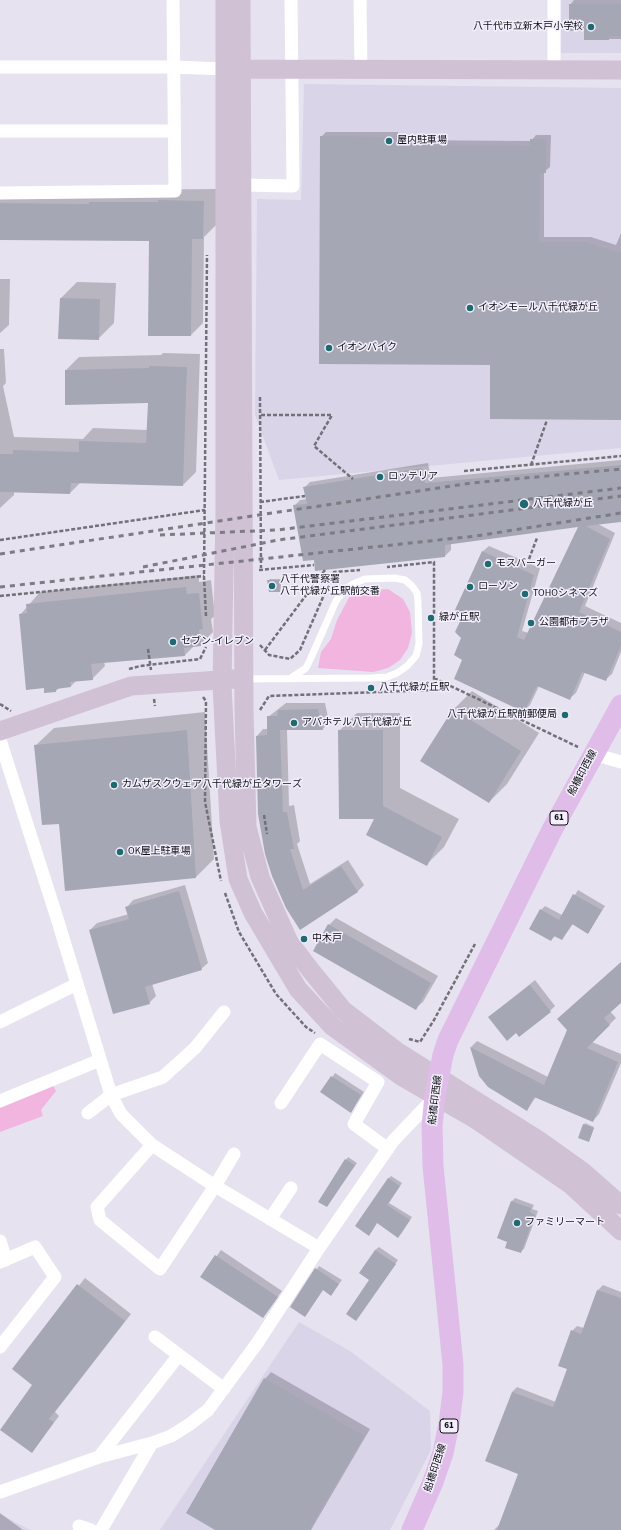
<!DOCTYPE html>
<html>
<head>
<meta charset="utf-8">
<style>
  body { margin:0 }
  canvas { display:block; background:#e6e2f0 }
</style>
</head>
<body>
<canvas width="621" height="1530"></canvas>
<script>
const g = document.querySelector('canvas').getContext('2d');
g.lineJoin = 'round';
function fillPath(path, color) { g.fillStyle = color; g.fill(path, 'evenodd'); }
const poly = rows => new Path2D(rows.map(r => 'M' + r).join(''));
function strokePath(path, color, width, dash) { g.strokeStyle = color; g.lineWidth = width; g.lineCap = dash ? 'butt' : 'round'; g.setLineDash(dash || []); g.stroke(path); }
function drawText(font, color, halo, rows, align = 'center') {
  g.font = font + ' "Source Sans 3","Noto Sans JP",sans-serif'; g.lineWidth = 3; g.setLineDash([]); g.textBaseline = 'middle'; g.strokeStyle = halo; g.fillStyle = color; for (const [text, x, y, turn = 0] of rows) {
    g.save(); g.translate(x, y); g.rotate((+turn || 0) * Math.PI / 180); g.textAlign = isNaN(turn) ? turn : align; if (halo) g.strokeText(text, 0, 0); g.fillText(text, 0, 0); g.restore();
  }
}
fillPath(poly([
  [561,0,621,0,621,53,561,53],
  [304,84,621,88,621,448,279,480,255,415,257,199,301,200],
  [299,1322,350,1351,430,1411,431,1450,390,1530,160,1530],
  [0,1514,30,1530,0,1530]
]), '#dad4e9');
fillPath(poly([
  [388,589,403,599,410,612,412,633,408,648,400,660,388,668,373,672,318,668,321,652,331,639,337,620,351,594,359,591],
  [51,1082,56,1091,41,1110,43,1116,0,1132,0,1103]
]), '#f2b5e0');
fillPath(poly([
  [574,0,621,0,621,39,585,39,585,29,570,5],
  [326,132,398,132,398,140,531,141,536,135,551,135,550,167,544,172,544,237,591,237,616,245,621,233,621,418,491,364,321,137],
  [216,189,216,225,204,237,203,323,191,335,150,240,0,239,0,191],
  [0,279,10,279,9,325,0,333],
  [77,282,116,283,114,323,98,339,61,298],
  [0,349,4,349,6,383,3,386,14,437,83,439,93,428,148,430,149,402,66,370,79,357,161,355,163,353,200,354,196,472,183,485,81,482,70,493,14,491,14,495,0,508],
  [621,460,621,521,598,524,615,533,585,606,621,623,621,652,612,674,605,680,585,672,576,693,569,699,539,686,530,705,523,711,463,660,462,638,464,614,482,552,489,546,540,568,522,631,529,633,580,526,451,543,451,550,445,556,314,559,294,506,300,500,307,499,304,488,310,482,428,463,431,478],
  [199,575,199,582,211,580,215,616,211,619,213,632,200,645,194,646,185,655,104,662,105,666,92,679,77,680,71,686,60,687,56,691,45,692,20,615,40,592],
  [270,579,282,579,280,591,269,580],
  [472,691,539,733,507,784,489,802,453,710],
  [286,703,325,703,329,722,323,729,287,729,289,806,294,805,300,841,297,844,310,884,348,860,364,885,357,892,300,928,259,813,257,736,263,729,268,729,268,717],
  [205,712,214,859,196,877,60,823,35,746,54,728],
  [357,713,400,713,400,788,459,819,444,847,426,865,376,818,339,731],
  [185,885,208,963,201,969,152,984,156,996,149,1003,90,930,97,923,129,914,127,907,133,900],
  [578,890,605,906,588,933,573,924,562,939,556,935,551,940,541,910,545,906,562,915],
  [336,918,438,976,423,1002,416,1008,329,925],
  [621,963,621,1002,610,1011,616,1018,592,1042,621,1054,621,1063,599,1114,593,1121,536,1097,527,1110,480,1076,471,1047,477,1041,548,1077],
  [535,980,555,1006,550,1011,516,1032,489,1017],
  [335,1073,364,1092,351,1112,322,1092],
  [585,1123,594,1127,589,1141,584,1125],
  [348,1157,357,1163,329,1203,334,1177],
  [391,1176,402,1183,389,1203,412,1217,401,1234,377,1222,371,1232,388,1179],
  [515,1198,534,1205,532,1209,538,1211,524,1249,520,1252,509,1242,498,1238,512,1201],
  [379,1247,398,1260,359,1316,370,1280,375,1250],
  [221,1250,282,1291,263,1317,202,1276],
  [319,1266,342,1280,331,1294,323,1289,305,1316,292,1307],
  [85,1278,131,1314,55,1412,59,1416,32,1452,34,1384,13,1369],
  [603,1285,621,1292,621,1530,494,1530,499,1525,520,1473,512,1392,517,1387,556,1402,568,1369,572,1331,577,1326,584,1328,598,1290],
  [271,1372,370,1429,311,1530,217,1530,265,1379],
  [0,1513,23,1530,0,1530]
]), '#0003');
fillPath(poly([
  [569,4,621,4,621,36,609,36,609,40,584,40,584,30,569,31],
  [320,136,394,137,393,145,530,146,530,139,546,139,546,173,540,173,539,242,585,242,621,253,621,420,490,419,490,365,319,364],
  [158,200,204,201,203,239,192,239,191,336,148,336,149,241,0,240,0,203,89,204,89,202,158,202],
  [60,298,100,299,99,340,58,339],
  [149,366,187,367,183,486,71,483,70,494,0,492,0,454,13,454,13,450,79,452,79,441,146,443,148,403,65,405,65,370,149,368],
  [621,465,621,522,586,526,610,539,579,612,621,632,621,646,606,681,582,672,570,700,537,686,524,712,454,679,462,660,454,655,461,638,455,632,463,615,455,610,482,551,534,575,517,637,524,640,578,527,445,545,445,557,315,571,314,560,303,561,293,505,307,504,303,487,422,468,425,483],
  [267,580,281,580,280,592,269,592],
  [186,587,187,594,199,593,203,629,199,630,201,646,184,648,185,656,91,664,93,680,70,682,71,687,56,689,56,692,44,693,44,688,26,690,19,614,27,613,26,604],
  [318,709,323,730,280,730,283,812,287,812,294,849,290,849,303,890,341,866,358,892,300,930,286,908,272,876,265,854,258,814,256,736,267,735,267,716,277,716,278,710],
  [453,709,521,751,489,803,420,761],
  [187,730,196,878,65,891,59,824,42,825,34,745],
  [338,730,383,730,383,806,442,837,427,866,366,835,374,819,339,819],
  [179,891,202,970,145,987,150,1004,113,1014,89,930,129,919,125,907],
  [573,894,602,910,588,934,572,924,562,940,554,936,551,941,529,929,540,909,559,920],
  [328,924,431,983,416,1010,313,951],
  [621,962,621,1003,604,1018,610,1025,587,1048,618,1062,593,1122,534,1097,527,1111,488,1087,479,1076,470,1047,544,1085,567,1030,557,1019],
  [530,985,551,1012,519,1037,516,1033,507,1041,488,1017],
  [331,1076,361,1095,351,1113,320,1092],
  [583,1124,594,1128,589,1142,578,1138],
  [345,1159,355,1165,327,1207,318,1202],
  [388,1178,400,1186,387,1205,410,1220,398,1238,377,1223,369,1236,355,1226],
  [511,1201,531,1208,530,1212,535,1215,521,1253,505,1248,507,1242,497,1238],
  [375,1250,396,1264,356,1321,346,1314,369,1280,359,1273],
  [215,1255,278,1297,263,1318,200,1277],
  [315,1268,339,1284,331,1296,323,1290,305,1317,290,1307],
  [77,1284,125,1321,49,1419,54,1422,32,1453,0,1430,32,1385,12,1369],
  [597,1290,621,1298,621,1530,497,1530,518,1474,485,1461,512,1392,553,1407,567,1369,558,1366,571,1330,581,1334],
  [264,1378,364,1436,309,1530,215,1530,186,1513]
]), '#a5a7b5');
strokePath(poly([
  [260,397,261,568],
  [261,415,332,415,314,446,353,479],
  [531,465,547,420],
  [464,471,621,456],
  [260,502,305,496],
  [0,540,205,510],
  [529,559,537,538],
  [259,570,314,565],
  [0,596,204,576],
  [206,616,204,577,207,255],
  [260,645,269,655,290,659,300,650,334,572,360,570],
  [148,649,151,670],
  [265,650,325,570],
  [129,669,140,666,200,659,206,647],
  [434,678,578,747],
  [203,697,206,701,205,802,221,881],
  [154,699,155,706],
  [0,704,11,711],
  [260,710,269,696,434,690,434,562,387,567],
  [264,815,267,834],
  [225,893,239,932,276,994,306,1027,315,1033],
  [409,1039,420,1042,434,1020,475,944]
]), '#727078', 2.5, [4, 2]);
strokePath(poly([
  [244,679,371,678,387,677,397,673,407,666,416,656,419,644,418,602,417,593,412,586,405,580,394,578,365,579,355,583,345,589,336,601,310,660,306,668,291,678]
]), '#fff', 7);
strokePath(poly([
  [360,0,361,69],
  [554,0,554,70],
  [0,67,174,67,224,69],
  [0,131,173,131],
  [242,185,293,186,291,0],
  [0,193,175,191,173,0],
  [0,740,56,915,111,1095,121,1114,152,1145,215,1186,319,1248],
  [593,754,621,762],
  [0,1022,77,984],
  [0,1101,100,1060],
  [281,1103,320,1044,378,1082,354,1124,388,1149],
  [88,1113,111,1095,163,1077,195,1048,224,1012],
  [152,1145,97,1207,100,1220,160,1269,215,1186,234,1154],
  [270,1219,291,1188],
  [0,1241,6,1260],
  [0,1262,35,1247,55,1277,0,1347],
  [155,1337,224,1389],
  [99,1457,179,1355],
  [0,1492,99,1457,152,1443,171,1436,190,1424,208,1410,258,1342,319,1248,393,1141,434,1098],
  [79,1526,91,1530],
  [101,1530,152,1443]
]), '#fff', 13);
strokePath(poly([
  [225,0,225,510,222,685,229,821,238,879,253,913,298,989,332,1026,401,1076,475,1119,571,1185,621,1231],
  [241,0,244,710,247,827,260,877,289,942,312,972,343,1010,398,1052,537,1139,582,1171,621,1205],
  [228,69,621,70],
  [0,731,131,686,234,679]
]), '#d1c1d5', 19);
strokePath(poly([
  [412,1530,433,1482,443,1453,449,1424,453,1392,453,1365,448,1315,433,1166,432,1126,435,1096,443,1055,448,1040,552,830,621,705]
]), '#dfbde8', 21);
strokePath(poly([
  [160,535,277,530,621,488],
  [0,554,472,483,621,469],
  [143,567,278,540,621,496],
  [0,587,476,536,621,513]
]), '#7d7b84', 3, [5, 5]);
for (const [x, y, r, color] of [
  [591,27,4,"#1e6a70"],
  [389,141,4,"#1e6a70"],
  [470,308,4,"#1e6a70"],
  [329,348,4,"#1e6a70"],
  [380,477,4,"#1e6a70"],
  [524,504,5,"#1e6a70"],
  [488,564,4,"#1e6a70"],
  [272,586,4,"#1e6a70"],
  [470,587,4,"#1e6a70"],
  [525,594,4,"#1e6a70"],
  [431,618,4,"#1e6a70"],
  [531,623,4,"#1e6a70"],
  [173,642,4,"#1e6a70"],
  [371,688,4,"#1e6a70"],
  [565,715,4,"#1e6a70"],
  [294,723,4,"#1e6a70"],
  [114,785,4,"#1e6a70"],
  [120,852,4,"#1e6a70"],
  [304,939,4,"#1e6a70"],
  [517,1223,4,"#1e6a70"]
]) { const dot = new Path2D(); dot.arc(x, y, r, 0, 2 * Math.PI); g.fillStyle = color; g.fill(dot); strokePath(dot, '#f3effd', 1.5); }
for (const [x, y, w] of [
  [559,818,18],
  [449,1426,18]
]) { const box = new Path2D(); box.roundRect(x - w / 2, y - 7, w, 14, 3); g.fillStyle = '#f3effd'; g.fill(box); strokePath(box, '#0e0d11', 1); }
drawText('bold 9px', '#0e0d11', null, [
  ["61",559,818],
  ["61",449,1426]
]);
drawText('10px', '#0e0d11', '#f3effd', [
  ["八千代市立新木戸小学校",583,27,"right"],
  ["屋内駐車場",397,141],
  ["イオンモール八千代緑が丘",478,308],
  ["イオンバイク",337,348],
  ["ロッテリア",388,477],
  ["八千代緑が丘",533,504],
  ["モスバーガー",496,564],
  ["八千代警察署",280,580],
  ["八千代緑が丘駅前交番",280,592],
  ["ローソン",478,587],
  ["TOHOシネマズ",533,594],
  ["緑が丘駅",439,618],
  ["公園都市プラザ",539,623],
  ["セブン-イレブン",181,642],
  ["八千代緑が丘駅",379,688],
  ["八千代緑が丘駅前郵便局",557,715,"right"],
  ["アパホテル八千代緑が丘",302,723],
  ["カムザスクウェア八千代緑が丘タワーズ",122,785],
  ["OK屋上駐車場",128,852],
  ["中木戸",312,939],
  ["ファミリーマート",525,1223]
], 'left');
drawText('10px', '#0e0d11', '#f3effd', [
  ["船橋印西線",583,773,-62],
  ["船橋印西線",436,1100,-83],
  ["船橋印西線",436,1468,-72]
]);
</script>
</body>
</html>
